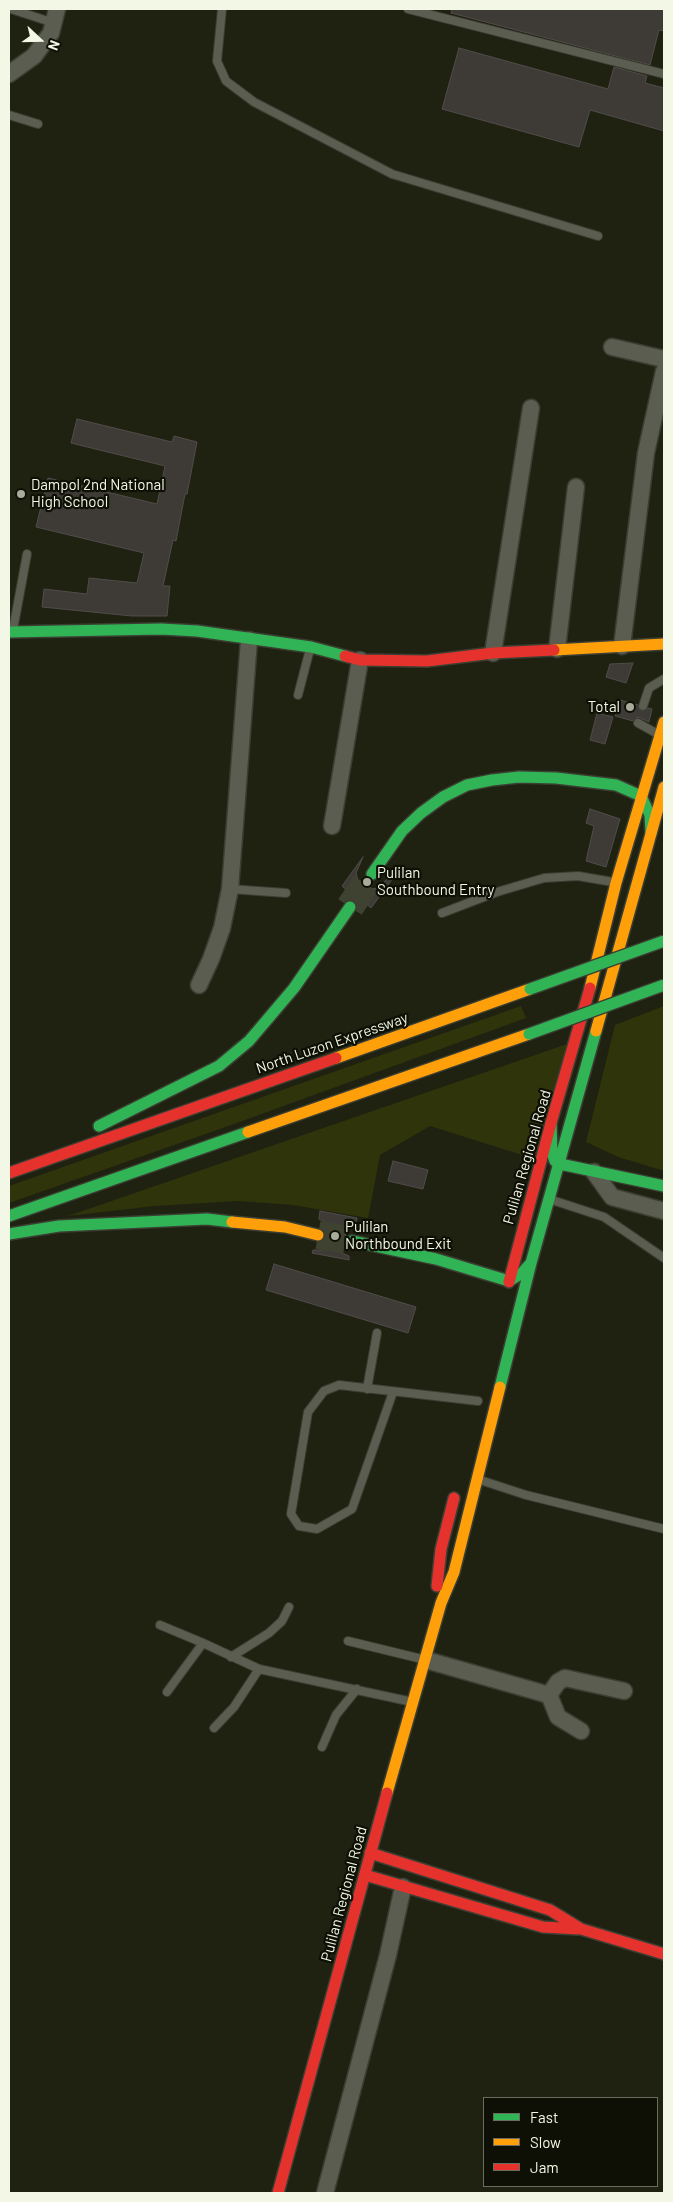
<!DOCTYPE html>
<html>
<head>
<meta charset="utf-8">
<style>
  body { margin:0 }
  #map { position:relative; width:673px; height:2202px; overflow:hidden; background:#1f2211; font-family:Barlow,sans-serif }
  canvas { display:block }
  .frame { position:absolute; inset:0; border:10px solid #f3f7e5; pointer-events:none }
  .legend { position:absolute; left:483px; top:2097px; width:175px; height:90px; box-sizing:border-box; background:#0e1005; border:1px solid #6a6c5f; margin:0; padding:6px 9px; list-style:none; font-size:15px; color:#f3f7e5 }
  .legend li { display:flex; align-items:center; gap:10px; height:25px }
  .legend b { width:25px; border:1px solid #6a6c5f }
  .north { position:absolute; left:15px; top:15px; width:50px; height:50px; -webkit-text-stroke:4px #0e1005; paint-order:stroke; rotate:111deg; font-size:14px; font-weight:700; line-height:20px; text-align:center; color:#f3f7e5 }
  .north::after { content:''; display:block; margin:auto; width:18px; height:22px; background:#f3f7e5; clip-path:polygon(50% 0,100% 100%,50% 72%,0 100%) }
</style>
</head>
<body>
<div id="map">
<canvas width="673" height="2202"></canvas>
<div class="frame"></div>
<ul class="legend">
<li><b style="height:6px;background:#30b455"></b>Fast</li>
<li><b style="height:6px;background:#ff9f0a"></b>Slow</li>
<li><b style="height:6px;background:#e5322d"></b>Jam</li>
</ul>
<div class="north">N</div>
</div>
<script>
const g = document.querySelector('canvas').getContext('2d');
g.lineJoin = 'round';
function fillPath(path, color) { g.fillStyle = color; g.fill(path, 'evenodd'); }
const poly = rows => new Path2D(rows.map(r => 'M' + r).join(''));
function strokePath(path, color, width, dash) { g.strokeStyle = color; g.lineWidth = width; g.lineCap = dash ? 'butt' : 'round'; g.setLineDash(dash || []); g.stroke(path); }
function drawText(font, color, halo, rows, align = 'center') {
  g.font = font + ' Barlow,sans-serif'; g.lineWidth = 4.5; g.setLineDash([]); g.textBaseline = 'middle'; g.strokeStyle = halo; g.fillStyle = color; for (const [text, x, y, turn = 0] of rows) {
    g.save(); g.translate(x, y); g.rotate((+turn || 0) * Math.PI / 180); g.textAlign = isNaN(turn) ? turn : align; if (halo) g.strokeText(text, 0, 0); g.fillText(text, 0, 0); g.restore();
  }
}
fillPath(poly([
  [521,1006,526,1018,234,1124,9,1203,9,1186],
  [664,1006,664,1170,661,1170,618,1157,586,1142,615,1025],
  [570,1043,538,1160,430,1126,380,1155,368,1218,293,1205,238,1201,154,1206,68,1216]
]), '#2f340b');
const building = poly([
  [452,9,664,9,664,31,659,30,650,65,451,13,452,9],
  [459,48,608,89,614,67,647,76,645,83,664,88,664,131,590,110,579,147,442,109,459,48],
  [77,419,172,442,174,436,197,442,187,494,185,494,176,541,173,540,163,586,170,586,167,616,132,616,42,607,44,589,87,594,89,578,137,583,144,553,36,527,48,478,157,504,165,466,71,443,77,419],
  [633,663,626,683,606,677,610,664,633,663],
  [620,700,638,705,639,709,642,711,648,708,652,709,649,722,638,717,633,721,615,716,620,700],
  [597,713,613,717,605,744,590,740,597,713],
  [590,809,620,819,606,867,586,861,594,826,586,823,590,809],
  [363,857,356,873,358,880,363,886,370,889,378,888,390,876,393,878,371,908,365,903,359,894,349,892,342,886,363,857],
  [393,1161,428,1170,423,1189,388,1181,393,1161],
  [320,1211,357,1218,355,1226,348,1226,341,1230,337,1238,337,1246,342,1253,349,1256,349,1260,312,1253,313,1250,322,1250,329,1246,333,1238,333,1231,329,1224,319,1219,320,1211],
  [274,1264,416,1307,408,1333,266,1290,274,1264]
]);
fillPath(building, '#3e3b37');
strokePath(building, '#504c4a', 1);
strokePath(poly([
  [350,907,372,874],
  [318,1235,352,1241]
]), '#3f4231', 28, [28, 14]);
const lane = poly([
  [11,9,54,23],
  [222,9,217,61,226,81,254,102,392,174,598,236],
  [408,9,664,74],
  [9,115,38,124],
  [13,630,27,554],
  [298,695,310,649],
  [643,706,649,688,664,679],
  [638,723,656,733],
  [230,889,286,893],
  [442,913,497,892,544,878,578,876,613,882],
  [552,1200,604,1217,664,1258],
  [367,1389,377,1333],
  [393,1392,352,1509,317,1529,299,1526,291,1514,308,1412,324,1391,339,1385,478,1401],
  [480,1480,526,1495,664,1529],
  [160,1625,203,1643],
  [348,1641,422,1659],
  [231,1657,269,1633,282,1621,289,1607],
  [167,1692,203,1643,259,1669,408,1701],
  [214,1728,234,1707,259,1669],
  [322,1747,336,1715,357,1689]
]);
const street = poly([
  [9,74,34,56,51,33,57,9],
  [612,347,664,359],
  [622,646,646,453,664,371],
  [557,649,576,487],
  [493,653,531,408],
  [332,826,360,660],
  [199,985,211,959,222,928,230,889,249,640],
  [594,1172,612,1197,664,1211],
  [426,1660,549,1695,558,1717,581,1731],
  [549,1695,558,1682,565,1678,624,1691],
  [325,2193,388,1955,403,1887]
]);
const fast = poly([
  [9,632,161,629,197,631,311,647,345,656],
  [372,874,402,831,421,813,443,797,467,785,492,780,519,777,556,778,616,785,641,796,650,815,651,833],
  [551,1123,552,1153,555,1161,560,1164,664,1186],
  [99,1126,219,1066,249,1041,294,988,350,907],
  [9,1216,248,1132],
  [9,1234,59,1226,207,1219,232,1222],
  [352,1241,436,1259,509,1281,522,1273,531,1263],
  [500,1387,531,1263,596,1031]
]);
const slow = poly([
  [554,650,664,644],
  [590,988,616,883,664,722],
  [596,1031,664,787],
  [336,1058,530,989],
  [248,1132,529,1034],
  [232,1222,285,1227,318,1235],
  [387,1793,441,1603,454,1572,500,1387]
]);
const jam = poly([
  [345,656,360,660,427,661,493,653,554,650],
  [9,1173,336,1058],
  [509,1282,551,1123,590,988],
  [437,1586,441,1549,454,1498],
  [370,1853,550,1910,581,1929,664,1954],
  [365,1875,543,1927,578,1929],
  [278,2193,387,1793]
]);
strokePath(lane, '#3b3e32', 10);
strokePath(street, '#3b3e32', 19);
strokePath(fast, '#3b3e32', 14);
strokePath(slow, '#3b3e32', 14);
strokePath(jam, '#3b3e32', 14);
strokePath(lane, '#5a5d50', 8);
strokePath(street, '#5a5d50', 16);
strokePath(fast, '#30b455', 11);
strokePath(slow, '#ff9f0a', 11);
strokePath(jam, '#e5322d', 11);
const fastBridge = poly([
  [530,989,664,941],
  [529,1034,664,985]
]);
strokePath(fastBridge, '#3b3e32', 14, []);
strokePath(fastBridge, '#30b455', 11);
for (const [x, y, r, color] of [
  [21,494,5,"#a9ac9b"],
  [630,707,5,"#a9ac9b"],
  [367,882,5,"#a9ac9b"],
  [335,1236,5,"#a9ac9b"]
]) { const dot = new Path2D(); dot.arc(x, y, r, 0, 2 * Math.PI); g.fillStyle = color; g.fill(dot); strokePath(dot, '#0e1005', 2); }
drawText('15px', '#f3f7e5', '#0e1005', [
  ["Dampol 2nd National",31,485],
  ["High School",31,502],
  ["Total",620,707,"right"],
  ["Pulilan",377,873],
  ["Southbound Entry",377,890],
  ["Pulilan",345,1227],
  ["Northbound Exit",345,1244]
], 'left');
drawText('15px', '#f3f7e5', '#0e1005', [
  ["North Luzon Expressway",332,1043,-19],
  ["Pulilan Regional Road",527,1157,-74],
  ["Pulilan Regional Road",344,1894,-75]
]);
</script>
</body>
</html>
